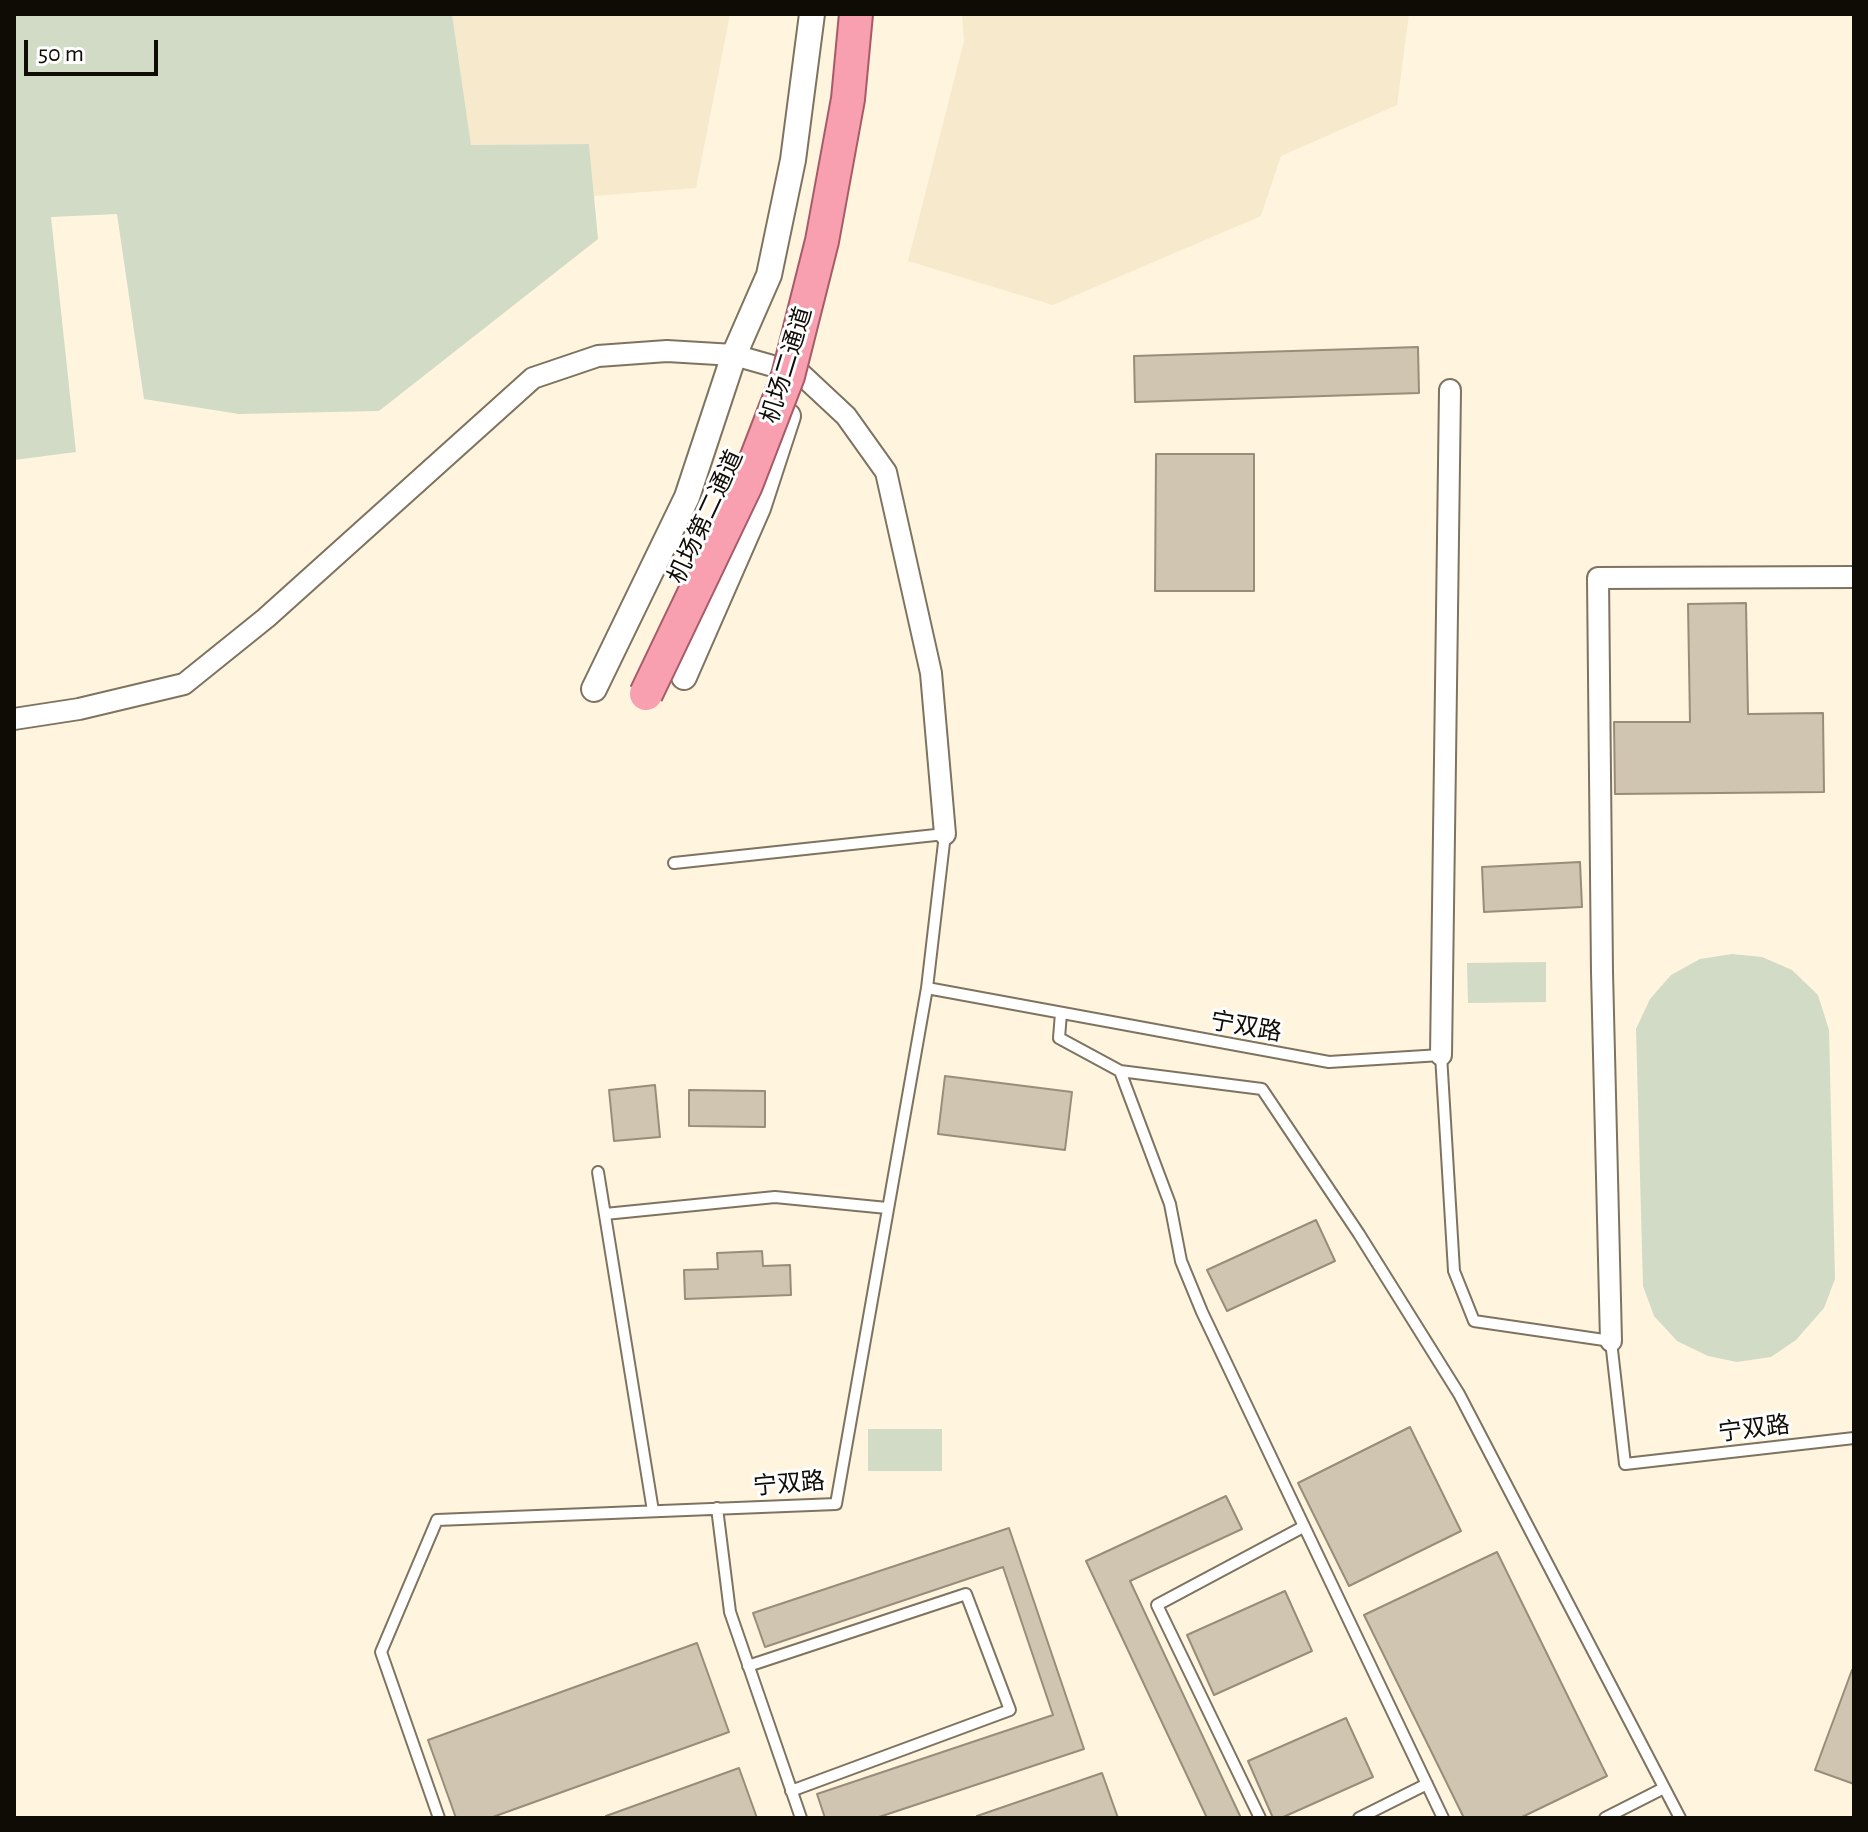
<!DOCTYPE html>
<html>
<head>
<meta charset="utf-8">
<style>
  body { margin:0 }
  #map { position:relative; width:1868px; height:1832px; overflow:hidden; background:#fff4de; font-family:"Alegreya Sans",sans-serif }
  canvas { display:block }
  .frame { position:absolute; inset:0; border:16px solid #0f0b05; pointer-events:none }
  .scale { position:absolute; left:24px; top:40px; width:134px; height:36px; box-sizing:border-box; border:4px solid #0f0b05; border-top:0; padding-left:10px; font-size:24px; line-height:28px; white-space:nowrap; color:#0f0b05; -webkit-text-stroke:6px #fff; paint-order:stroke }
</style>
</head>
<body>
<div id="map">
<canvas width="1868" height="1832"></canvas>
<div class="frame"></div>
<div class="scale">50 m</div>
</div>
<script>
const g = document.querySelector('canvas').getContext('2d');
g.lineJoin = 'round';
function fillPath(path, color) { g.fillStyle = color; g.fill(path, 'evenodd'); }
const poly = rows => new Path2D(rows.map(r => 'M' + r).join(''));
function strokePath(path, color, width, dash) { g.strokeStyle = color; g.lineWidth = width; g.lineCap = dash ? 'butt' : 'round'; g.setLineDash(dash || []); g.stroke(path); }
function drawText(font, color, halo, rows, align = 'center') {
  g.font = font + ' "Alegreya Sans","Noto Sans SC",sans-serif'; g.lineWidth = 6; g.setLineDash([]); g.textBaseline = 'middle'; g.strokeStyle = halo; g.fillStyle = color; for (const [text, x, y, turn = 0] of rows) {
    g.save(); g.translate(x, y); g.rotate((+turn || 0) * Math.PI / 180); g.textAlign = isNaN(turn) ? turn : align; if (halo) g.strokeText(text, 0, 0); g.fillText(text, 0, 0); g.restore();
  }
}
fillPath(poly([
  [452,14,730,14,696,188,594,196,589,144,471,145],
  [962,14,1409,14,1397,105,1281,156,1261,216,1053,305,908,261,964,41]
]), '#f7e9cc');
fillPath(poly([
  [14,14,452,14,471,145,589,144,598,239,379,411,239,414,144,399,117,214,51,217,76,452,14,460],
  [1732,954,1762,957,1792,970,1818,995,1829,1030,1835,1279,1824,1308,1796,1340,1771,1357,1737,1362,1708,1356,1677,1341,1654,1316,1643,1286,1636,1029,1650,999,1671,975,1700,959],
  [1546,962,1546,1002,1468,1003,1467,963],
  [868,1429,942,1429,942,1471,868,1471]
]), '#d1dbc6');
const building = poly([
  [1418,347,1419,393,1135,402,1134,356,1418,347],
  [1156,454,1254,454,1254,591,1155,591,1156,454],
  [1746,603,1748,714,1823,713,1824,792,1615,794,1614,722,1690,722,1688,604,1746,603],
  [1580,862,1582,907,1484,912,1482,867,1580,862],
  [945,1076,1072,1092,1065,1150,938,1134,945,1076],
  [655,1085,660,1137,614,1141,609,1090,655,1085],
  [689,1090,765,1091,765,1127,689,1126,689,1090],
  [1316,1220,1335,1261,1227,1311,1207,1270,1316,1220],
  [762,1251,763,1266,790,1265,791,1295,685,1299,684,1270,718,1269,717,1253,762,1251],
  [1410,1427,1461,1531,1349,1586,1298,1483,1410,1427],
  [1226,1496,1242,1529,1130,1581,1241,1818,1207,1818,1086,1561,1226,1496],
  [1009,1528,1084,1749,876,1818,825,1818,817,1794,1053,1715,1003,1567,765,1647,753,1613,1009,1528],
  [1497,1552,1607,1776,1520,1818,1464,1818,1364,1615,1497,1552],
  [1285,1591,1312,1651,1214,1695,1187,1635,1285,1591],
  [697,1643,729,1732,490,1818,456,1818,428,1740,697,1643],
  [1852,1670,1854,1671,1854,1784,1815,1770,1852,1670],
  [1346,1718,1373,1777,1281,1818,1273,1818,1248,1761,1346,1718],
  [739,1768,757,1818,606,1818,606,1816,739,1768],
  [1102,1773,1118,1818,978,1818,977,1816,1102,1773]
]);
fillPath(building, '#cfc5b0');
strokePath(building, '#978d79', 2);
const service = poly([
  [674,863,945,834,927,988],
  [1061,1013,1059,1038,1120,1071,1262,1089,1359,1234,1459,1394,1680,1818],
  [1120,1071,1170,1204,1181,1261,1202,1312,1443,1818],
  [598,1172,653,1511],
  [605,1214,775,1197,887,1208],
  [717,1508,730,1612,801,1818],
  [748,1666,966,1594,1010,1710,791,1791],
  [439,1818,381,1652,437,1520,836,1504,927,988,1329,1062,1441,1055,1454,1271,1474,1321,1611,1341,1625,1464,1854,1438],
  [1260,1818,1157,1605,1303,1527],
  [1359,1818,1427,1784],
  [1605,1818,1664,1788]
]);
const minor = poly([
  [14,719,79,709,184,684,266,618,533,378,598,356,667,351,734,355,801,374,846,416,886,472,931,673,945,834],
  [1441,1055,1450,390],
  [1611,1341,1602,972,1598,578,1854,577]
]);
const tertiary = poly([
  [684,677,758,508,788,416],
  [594,689,687,497,734,355,769,275,793,160,812,14]
]);
strokePath(service, '#7d7360', 14);
strokePath(minor, '#7d7360', 24);
strokePath(tertiary, '#7d7360', 28);
strokePath(service, '#fff', 10);
strokePath(minor, '#fff', 20);
strokePath(tertiary, '#fff', 24);
const trunkBridge = poly([
  [646,694,746,485,788,376,822,241,848,99,856,14]
]);
strokePath(trunkBridge, '#a55c67', 36, []);
strokePath(trunkBridge, '#f89fb0', 32);
drawText('24px', '#0f0b05', '#fff', [
  ["机场二通道",787,365,-73],
  ["机场第二通道",706,517,-65],
  ["宁双路",1246,1027,10],
  ["宁双路",1754,1429,-7],
  ["宁双路",789,1484,-5]
]);
</script>
</body>
</html>
